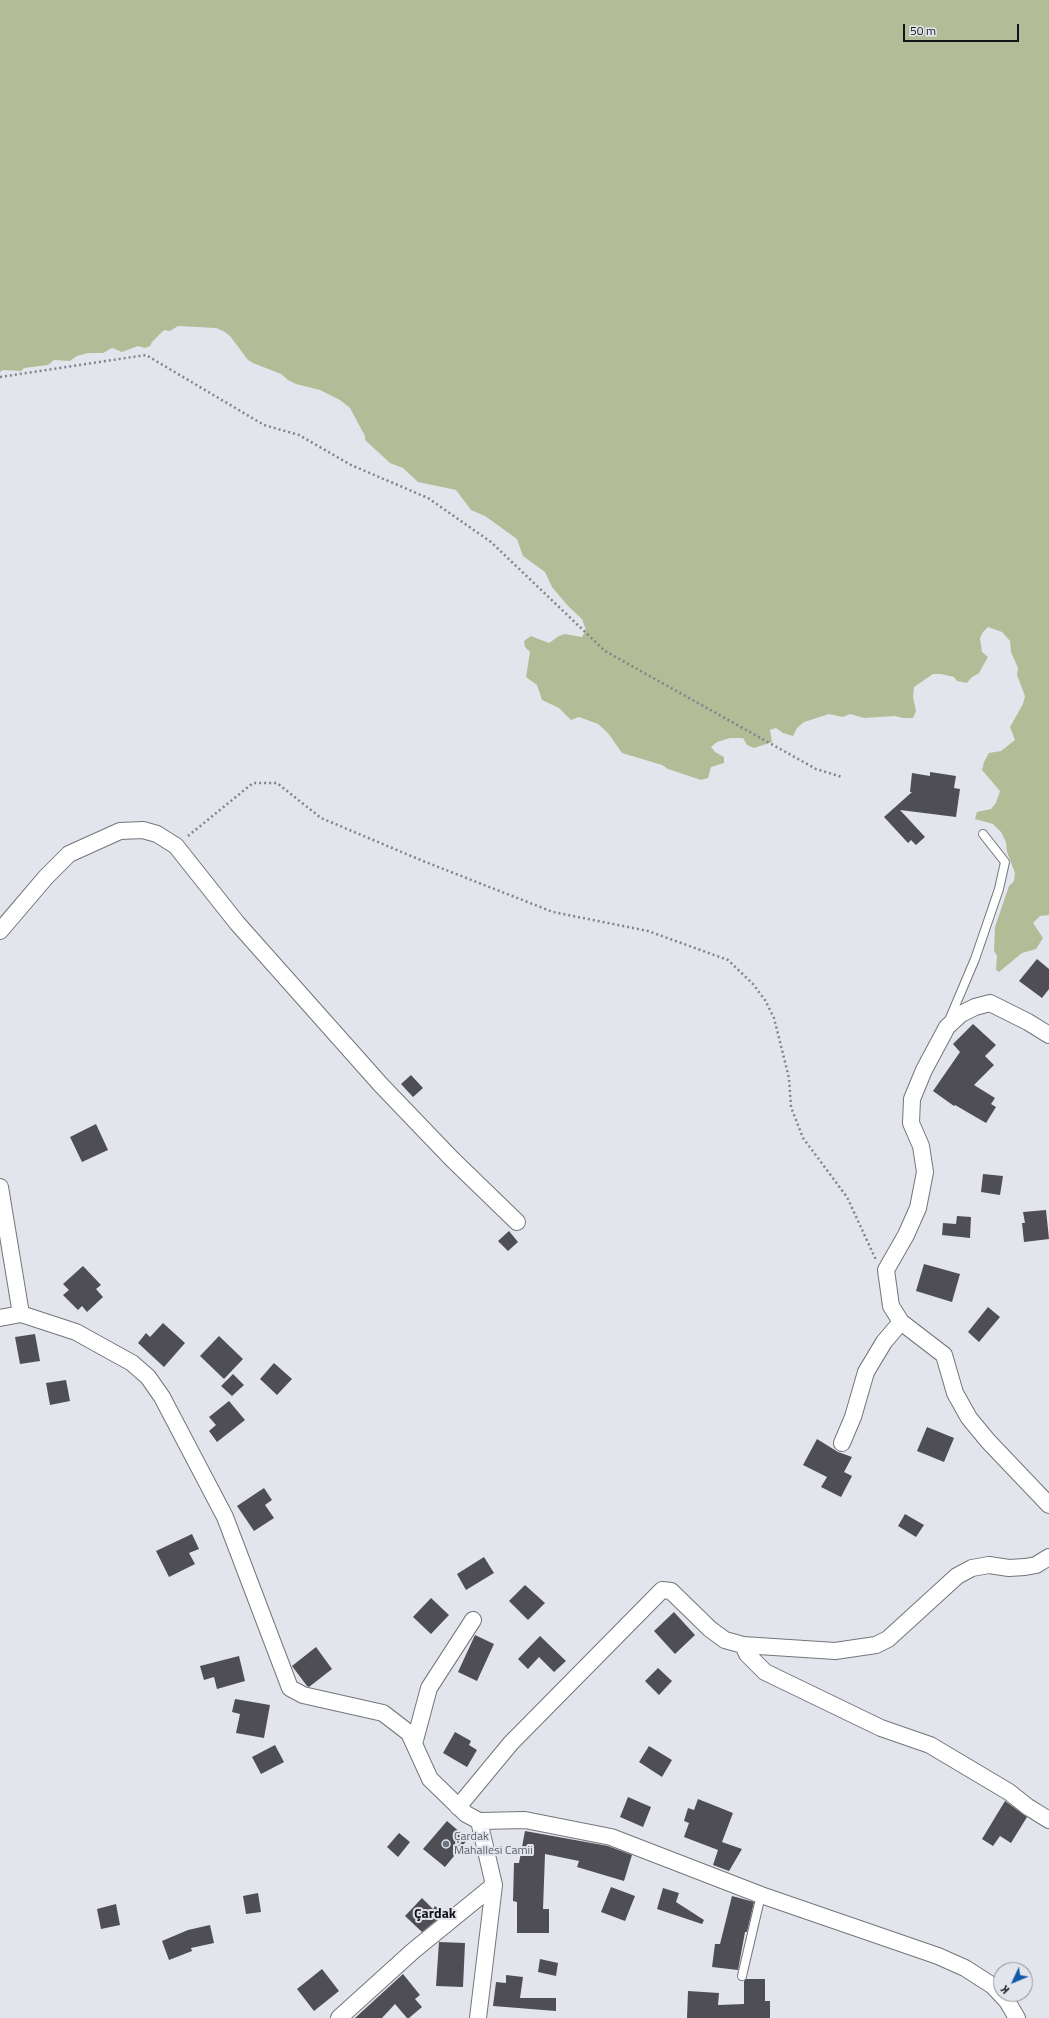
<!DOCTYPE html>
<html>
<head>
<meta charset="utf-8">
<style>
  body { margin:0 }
  #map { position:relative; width:1049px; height:2018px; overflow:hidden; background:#e3e5ec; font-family:"Titillium Web",sans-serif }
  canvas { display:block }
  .north { position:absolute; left:993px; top:1962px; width:40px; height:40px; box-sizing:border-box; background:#e3e5ec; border:1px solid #909196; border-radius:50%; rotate:226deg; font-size:11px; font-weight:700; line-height:16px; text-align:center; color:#141416 }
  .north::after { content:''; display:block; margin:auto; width:14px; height:18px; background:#1359a9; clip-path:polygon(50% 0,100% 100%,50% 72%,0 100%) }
  .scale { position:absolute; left:903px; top:24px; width:116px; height:18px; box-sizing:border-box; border:2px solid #141416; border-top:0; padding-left:5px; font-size:12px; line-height:14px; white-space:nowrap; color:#141416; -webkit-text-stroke:3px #e3e5ec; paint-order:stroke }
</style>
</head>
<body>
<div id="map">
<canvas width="1049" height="2018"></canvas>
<div class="north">K</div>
<div class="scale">50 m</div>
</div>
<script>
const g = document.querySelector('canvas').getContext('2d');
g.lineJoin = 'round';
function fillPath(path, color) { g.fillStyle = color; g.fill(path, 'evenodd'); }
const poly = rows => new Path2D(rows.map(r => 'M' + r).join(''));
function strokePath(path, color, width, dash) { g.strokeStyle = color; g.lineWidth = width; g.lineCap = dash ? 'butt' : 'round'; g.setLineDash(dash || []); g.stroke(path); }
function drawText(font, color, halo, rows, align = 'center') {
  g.font = font + ' "Titillium Web",sans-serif'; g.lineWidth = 4; g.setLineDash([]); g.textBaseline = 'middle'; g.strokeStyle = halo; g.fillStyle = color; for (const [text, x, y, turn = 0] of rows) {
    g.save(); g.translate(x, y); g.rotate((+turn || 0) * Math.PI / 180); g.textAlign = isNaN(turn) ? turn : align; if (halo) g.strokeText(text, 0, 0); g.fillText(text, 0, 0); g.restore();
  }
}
fillPath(poly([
  [0,0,1049,0,1049,915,1040,916,1033,923,1043,938,1036,949,1022,953,999,972,996,970,997,956,994,951,995,927,1009,886,1014,881,1015,873,1007,852,1006,842,1001,832,993,824,975,819,977,812,991,809,996,803,1000,791,982,770,984,762,989,753,1001,751,1015,740,1010,727,1023,704,1025,696,1017,675,1018,668,1011,652,1010,641,1002,632,988,627,983,632,980,638,982,652,988,657,979,673,971,678,967,683,957,681,954,677,941,674,933,674,914,687,913,697,916,711,913,718,903,718,895,716,864,718,850,714,843,717,829,714,804,722,797,728,793,736,783,733,776,728,770,730,772,742,754,748,747,745,743,738,730,738,717,742,711,747,715,752,724,757,724,763,711,767,708,778,701,780,668,769,662,765,622,753,608,733,598,724,579,717,571,720,559,708,542,700,537,685,526,677,530,652,525,647,524,641,531,636,549,643,559,636,565,634,582,637,586,630,582,619,568,606,552,587,545,572,523,556,517,539,485,516,471,510,456,490,418,482,403,468,390,463,365,440,365,436,350,408,340,400,320,390,296,384,288,380,281,374,253,363,248,360,230,336,225,332,216,328,178,326,170,331,164,330,152,342,150,346,145,348,138,346,122,352,112,348,103,353,88,353,77,356,70,361,54,360,48,365,24,368,21,371,3,370,0,372]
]), '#b2bd98');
fillPath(poly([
  [930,772,956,776,954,788,960,789,956,817,900,810,925,837,916,845,911,840,908,843,884,817,912,792,910,792,912,773,930,776],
  [1037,959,1049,969,1049,989,1042,998,1019,981],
  [973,1024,996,1045,985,1056,994,1065,974,1085,995,1098,991,1104,996,1107,986,1123,955,1105,954,1106,933,1091,960,1052,953,1044],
  [411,1075,423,1088,413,1097,401,1084],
  [96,1124,108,1150,82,1162,70,1137],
  [983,1174,1003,1176,1000,1195,981,1192],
  [1046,1210,1049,1239,1024,1242,1022,1223,1025,1223,1023,1212],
  [957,1216,971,1217,970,1238,942,1235,943,1223,956,1224],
  [509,1231,518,1242,508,1251,498,1241],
  [924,1264,960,1274,952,1302,916,1291],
  [83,1266,101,1285,96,1289,103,1297,87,1312,82,1306,78,1310,63,1295,69,1290,63,1284],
  [988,1307,1000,1317,979,1342,968,1332],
  [163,1323,185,1343,164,1367,138,1343,146,1333,150,1337],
  [35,1334,40,1361,20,1364,15,1337],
  [219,1336,243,1359,224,1379,200,1356],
  [274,1363,292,1379,277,1395,260,1379],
  [233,1374,244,1385,232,1396,221,1386],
  [66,1380,70,1401,50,1405,46,1383],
  [229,1401,245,1420,217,1442,209,1431,216,1425,209,1417],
  [927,1427,954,1438,944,1462,917,1451],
  [817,1439,838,1452,852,1457,844,1472,852,1476,841,1497,821,1487,827,1477,803,1465],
  [264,1488,272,1500,265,1505,274,1518,254,1531,237,1506],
  [905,1514,924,1525,916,1537,898,1526],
  [192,1534,199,1549,189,1553,195,1564,169,1577,156,1551],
  [484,1557,494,1573,466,1590,457,1574],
  [525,1585,545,1603,528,1620,509,1601],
  [431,1598,449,1615,431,1634,413,1617],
  [674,1612,695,1635,675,1654,654,1631],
  [475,1635,494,1644,477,1681,458,1672],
  [540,1636,566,1661,554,1672,539,1657,528,1669,518,1659],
  [316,1647,332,1669,309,1687,307,1686,292,1666],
  [239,1656,245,1681,217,1689,214,1677,204,1680,200,1666],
  [658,1668,672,1681,659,1695,645,1681],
  [235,1699,270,1705,264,1738,236,1733,240,1714,232,1712],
  [455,1732,471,1741,469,1745,477,1750,467,1767,443,1753],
  [275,1745,284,1762,261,1774,252,1757],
  [649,1746,672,1760,662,1777,639,1762],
  [628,1797,651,1807,643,1827,620,1817],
  [698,1799,733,1813,722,1842,742,1849,729,1871,713,1865,718,1850,684,1837,689,1823,684,1821,688,1808,694,1810],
  [1005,1801,1027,1817,1011,1843,1000,1836,993,1846,982,1839],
  [447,1821,468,1839,445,1867,423,1849],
  [525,1831,608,1846,632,1855,624,1881,577,1867,579,1861,545,1854,543,1909,549,1909,549,1933,517,1933,517,1902,513,1901,514,1863,519,1863],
  [399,1833,410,1842,398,1857,387,1847],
  [611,1887,635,1896,625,1921,601,1912],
  [663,1888,679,1893,676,1902,704,1920,702,1924,657,1909],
  [258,1893,261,1912,246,1914,243,1896],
  [732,1896,754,1902,747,1932,745,1932,738,1970,712,1967,715,1944,720,1944],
  [422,1898,433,1909,435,1906,444,1914,422,1932,405,1916],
  [116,1904,120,1925,101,1929,97,1909],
  [210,1925,214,1943,191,1948,192,1951,169,1960,162,1941,188,1930],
  [439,1942,465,1943,463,1987,436,1986],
  [540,1959,558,1963,556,1976,538,1972],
  [322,1969,339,1991,314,2011,297,1989],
  [403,1974,420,1995,415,1999,422,2007,409,2018,407,2018,395,2004,382,2018,355,2018],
  [506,1975,523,1977,520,1998,556,1998,556,2011,493,2006,496,1982,506,1983],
  [746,1979,765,1979,765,2001,770,2001,770,2018,687,2018,688,1991,719,1993,718,2005,744,2004,744,1981]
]), '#4f4e54');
const lane = poly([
  [950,1018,975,959,999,889,1005,862,983,834],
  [742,1976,761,1895]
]);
const street = poly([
  [0,931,46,877,69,854,120,831,143,830,157,834,176,846,237,923,381,1085,452,1159,517,1222],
  [1049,1035,1028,1022,990,1003,975,1007,961,1014,947,1027,924,1070,912,1099,911,1123,921,1146,925,1172,918,1208,906,1235,886,1270,891,1306,901,1322,944,1355,955,1393,969,1418,988,1441,1049,1505],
  [0,1187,21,1314],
  [0,1318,21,1314,76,1332,132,1363,148,1377,162,1397,225,1517,290,1688,303,1695,383,1713,409,1733,430,1779,466,1814,479,1821,525,1820,611,1837,761,1895,938,1956,965,1968,993,1986,1007,2001,1017,2018],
  [842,1443,853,1417,866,1372,884,1342,901,1322],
  [743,1645,747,1654,765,1672,881,1728,930,1745,1009,1792,1028,1807,1049,1820],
  [414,1744,429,1688,473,1620],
  [458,1807,511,1743,662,1590,671,1591,710,1629,725,1640,743,1645,835,1651,876,1645,888,1639,957,1576,972,1568,989,1565,1009,1568,1025,1567,1036,1565,1049,1557],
  [339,2018,413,1951,494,1885],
  [478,2018,494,1885,479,1821]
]);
strokePath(lane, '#73757b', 10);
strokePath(street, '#73757b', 18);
strokePath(poly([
  [0,377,146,355,264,425,299,435,351,465,428,498,491,542,605,651,816,769,842,777],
  [188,836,253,783,277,783,321,818,423,861,553,912,648,931,728,960,753,984,765,1000,774,1018,789,1078,791,1107,803,1138,847,1197,876,1260]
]), '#828388', 2.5, [2, 3]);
strokePath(lane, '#fff', 8);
strokePath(street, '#fff', 16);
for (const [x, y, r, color] of [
  [446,1844,4,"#6b7280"]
]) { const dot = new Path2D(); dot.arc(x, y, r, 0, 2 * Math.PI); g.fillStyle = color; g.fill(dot); strokePath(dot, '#e3e5ec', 1.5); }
drawText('12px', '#5b616d', '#e3e5ec', [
  ["Çardak",454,1837],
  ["Mahallesi Camii",454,1851]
], 'left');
drawText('bold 14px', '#141416', '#e3e5ec', [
  ["Çardak",435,1915]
]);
</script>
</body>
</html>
